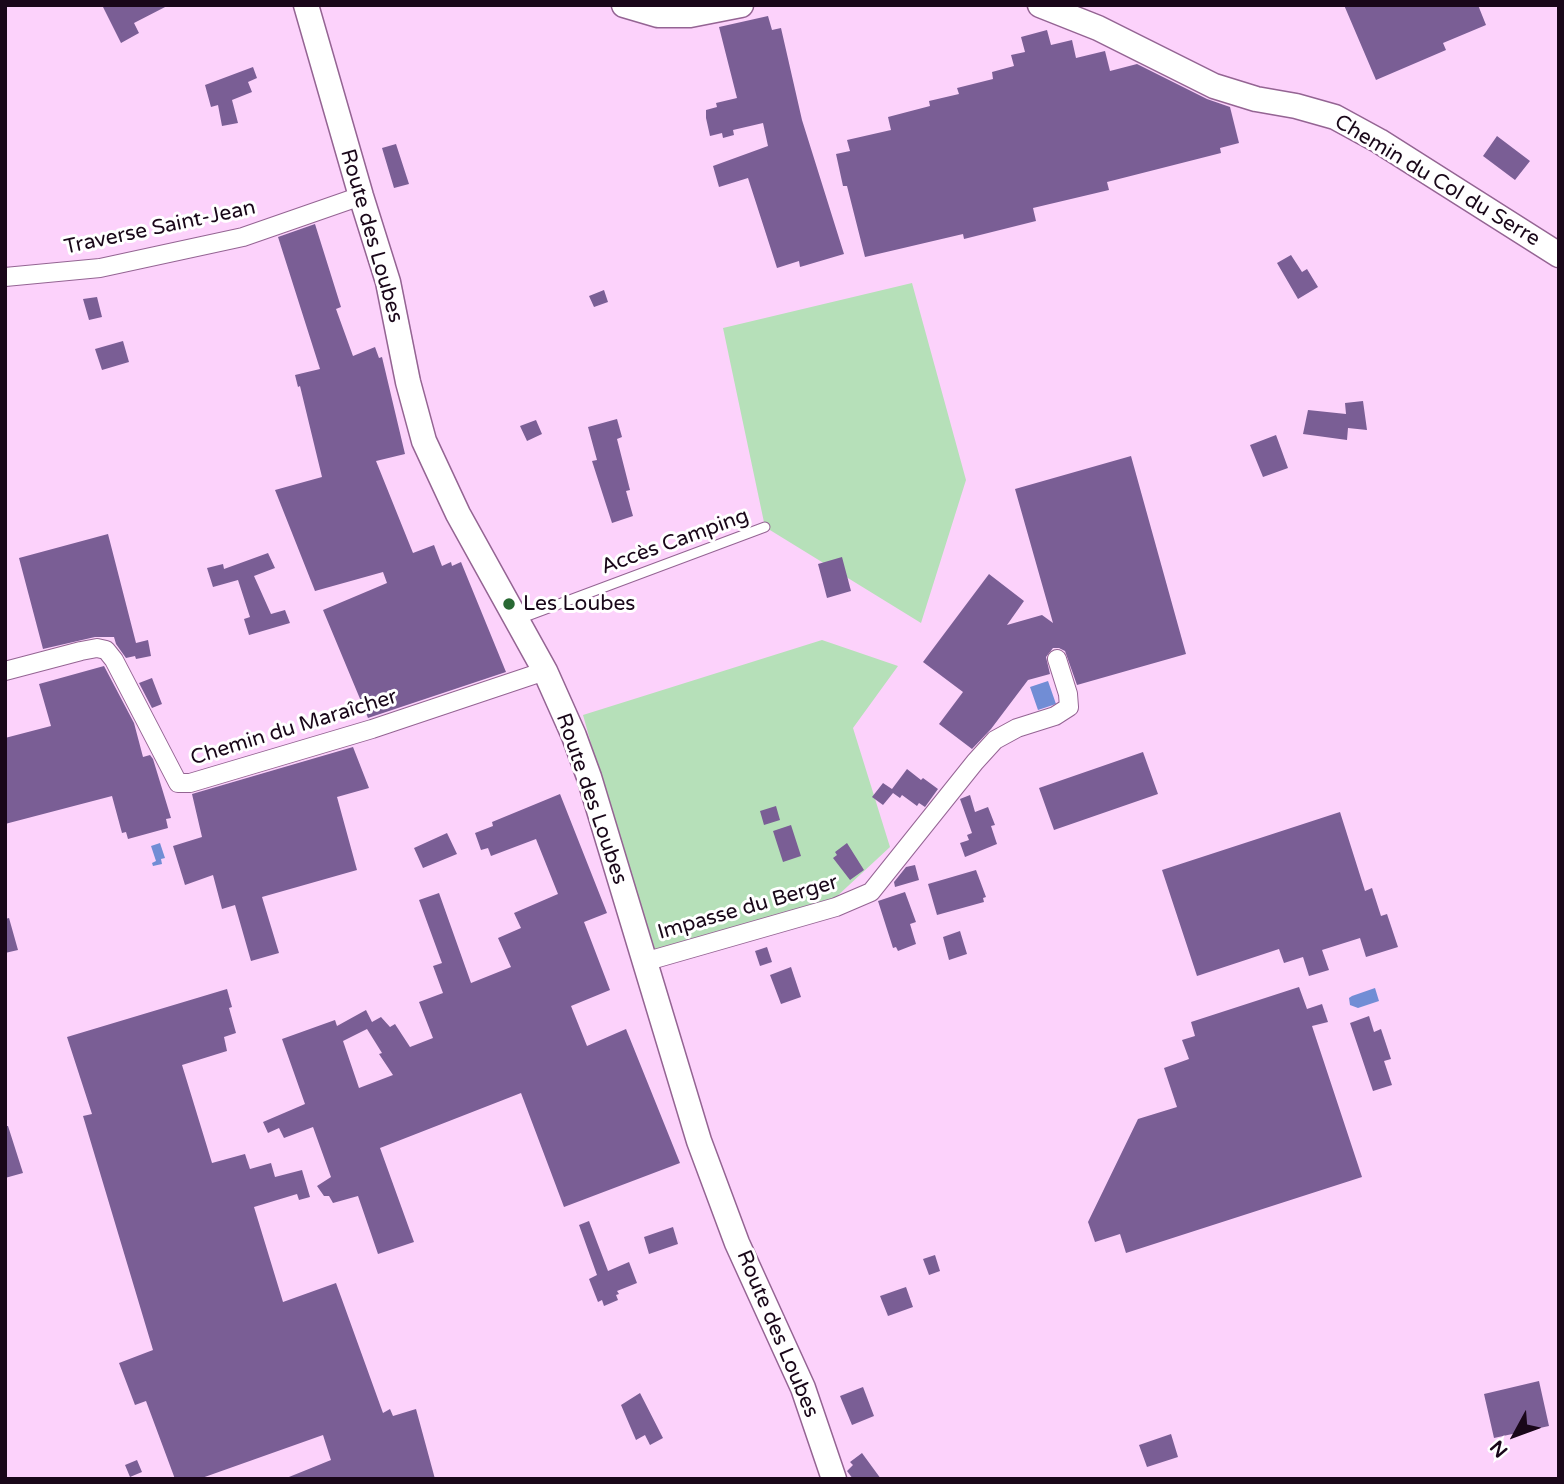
<!DOCTYPE html>
<html>
<head>
<meta charset="utf-8">
<style>
  body { margin:0 }
  #map { position:relative; width:1564px; height:1484px; overflow:hidden; background:#fcd2fb; font-family:"Varela Round",sans-serif }
  canvas { display:block }
  .frame { position:absolute; inset:0; border:7px solid #190719; pointer-events:none }
  .north { position:absolute; left:1480px; top:1400px; width:70px; height:70px; -webkit-text-stroke:5px #fff; paint-order:stroke; rotate:229deg; font-size:19px; font-weight:700; line-height:28px; text-align:center; color:#190719 }
  .north::after { content:''; display:block; margin:auto; width:24px; height:32px; background:#190719; clip-path:polygon(50% 0,100% 100%,50% 72%,0 100%) }
</style>
</head>
<body>
<div id="map">
<canvas width="1564" height="1484"></canvas>
<div class="frame"></div>
<div class="north">N</div>
</div>
<script>
const g = document.querySelector('canvas').getContext('2d');
g.lineJoin = 'round';
function fillPath(path, color) { g.fillStyle = color; g.fill(path, 'evenodd'); }
const poly = rows => new Path2D(rows.map(r => 'M' + r).join(''));
function strokePath(path, color, width, dash) { g.strokeStyle = color; g.lineWidth = width; g.lineCap = dash ? 'butt' : 'round'; g.setLineDash(dash || []); g.stroke(path); }
function drawText(font, color, halo, rows, align = 'center') {
  g.font = font + ' "Varela Round",sans-serif'; g.lineWidth = 6; g.setLineDash([]); g.textBaseline = 'middle'; g.strokeStyle = halo; g.fillStyle = color; for (const [text, x, y, turn = 0] of rows) {
    g.save(); g.translate(x, y); g.rotate((+turn || 0) * Math.PI / 180); g.textAlign = isNaN(turn) ? turn : align; if (halo) g.strokeText(text, 0, 0); g.fillText(text, 0, 0); g.restore();
  }
}
fillPath(poly([
  [912,283,966,480,921,623,765,527,723,328],
  [822,640,898,666,853,728,890,847,834,899,650,954,583,715]
]), '#b6e0b9');
fillPath(poly([
  [1048,681,1056,704,1038,710,1030,687],
  [160,843,165,858,161,859,162,864,153,866,152,863,156,861,151,846],
  [1375,988,1379,1001,1358,1008,1350,1005,1349,998,1352,996]
]), '#718dd5');
fillPath(poly([
  [102,5,169,5,134,23,139,33,121,43],
  [1344,5,1478,5,1486,25,1443,43,1446,50,1376,80],
  [768,16,772,30,781,28,802,120,844,254,800,267,799,261,777,268,748,178,719,187,713,166,768,146,763,123,733,130,734,135,723,138,722,133,710,136,706,118,706,110,717,107,716,103,737,98,719,27],
  [1047,30,1051,45,1072,40,1076,58,1105,51,1110,71,1137,64,1207,99,1230,107,1239,143,1220,148,1221,153,1107,182,1109,190,1033,208,1036,221,964,239,963,234,865,257,847,186,843,186,836,154,850,151,847,140,891,130,888,117,930,106,929,101,959,94,957,88,993,79,992,72,1014,66,1011,55,1025,52,1021,37],
  [253,67,257,78,248,82,252,92,232,100,238,123,222,126,218,105,211,107,205,85],
  [1497,136,1530,161,1515,180,1483,156],
  [396,144,409,184,394,188,382,148],
  [315,224,341,307,336,309,353,356,375,347,379,358,382,357,405,454,376,461,413,553,434,545,442,566,451,562,452,566,461,562,506,672,368,718,323,610,387,583,383,572,315,591,275,490,322,477,300,386,298,387,295,375,320,369,278,237],
  [1291,255,1302,272,1307,269,1318,287,1298,299,1277,263],
  [604,290,608,302,594,307,589,296],
  [97,297,102,317,89,320,83,299],
  [123,341,129,362,102,370,95,349],
  [1363,401,1367,430,1348,428,1347,440,1303,434,1308,410,1346,414,1345,403],
  [617,419,622,437,617,439,630,490,626,491,633,516,612,523,592,461,597,460,588,427],
  [536,420,542,434,527,441,520,426],
  [1276,435,1288,468,1263,477,1250,445],
  [1131,456,1186,654,1077,685,1065,651,1059,648,1053,648,1046,657,1050,674,1028,680,991,729,972,749,939,724,963,692,923,662,989,574,1024,601,1007,625,1042,615,1053,623,1015,489],
  [108,534,136,643,148,640,151,656,136,659,135,656,126,658,116,644,114,637,95,637,43,649,19,558],
  [268,553,275,568,254,576,271,614,285,610,290,623,249,635,244,619,250,617,238,580,213,587,207,568,223,564,224,569],
  [842,557,851,591,827,598,818,564],
  [104,666,134,723,143,757,150,755,153,759,171,818,166,819,168,828,128,839,126,832,122,833,112,796,5,824,5,738,51,726,39,684],
  [152,678,162,704,152,708,139,683],
  [353,747,369,788,337,797,357,870,262,897,279,953,251,961,235,905,222,909,213,875,185,885,173,846,202,837,192,794],
  [1143,752,1158,794,1054,830,1039,788],
  [907,769,921,780,923,778,938,789,925,807,919,803,917,806,902,795,900,798,893,793,883,805,872,797,883,783,892,789],
  [560,794,607,913,584,922,610,990,571,1006,587,1046,626,1029,680,1163,564,1207,521,1093,380,1148,414,1242,378,1254,358,1196,333,1203,329,1196,324,1196,317,1186,331,1177,313,1127,284,1138,279,1128,268,1133,263,1122,305,1104,282,1039,335,1020,337,1026,366,1010,372,1022,381,1017,390,1027,395,1024,410,1047,433,1038,419,1002,443,993,433,966,442,963,419,900,439,893,471,983,511,967,498,938,521,928,514,913,558,894,536,839,491,856,488,848,481,850,475,833,493,826,492,822],
  [367,1029,382,1053,379,1054,393,1075,359,1088,343,1041],
  [970,795,975,812,988,807,995,825,991,826,997,844,965,857,960,843,969,840,967,835,972,833,960,799],
  [776,806,780,820,764,825,760,811],
  [1340,812,1365,891,1372,888,1381,916,1387,914,1398,947,1366,957,1360,938,1322,950,1329,970,1309,976,1303,957,1284,963,1279,949,1197,976,1162,870],
  [791,825,801,856,783,862,773,831],
  [447,833,457,854,423,868,414,848],
  [847,843,864,870,850,880,833,858,837,855,835,852],
  [915,865,919,880,895,887,894,882,906,867],
  [976,870,986,897,983,898,984,902,937,915,928,884],
  [905,892,916,922,910,924,916,944,898,951,896,947,893,948,878,901],
  [9,918,18,950,5,953,5,919],
  [960,931,967,954,949,960,943,937],
  [767,947,772,962,760,966,755,951],
  [791,967,801,997,781,1004,770,975],
  [1299,987,1307,1009,1322,1004,1328,1022,1312,1026,1362,1177,1126,1253,1120,1234,1095,1242,1088,1222,1138,1119,1177,1107,1164,1068,1189,1059,1182,1040,1195,1036,1191,1022],
  [227,989,232,1007,229,1008,236,1033,224,1037,227,1051,182,1065,212,1163,245,1154,250,1169,271,1163,275,1177,302,1170,310,1197,299,1200,297,1194,254,1207,283,1302,336,1283,383,1413,390,1409,393,1416,416,1409,435,1479,284,1479,331,1460,323,1435,199,1479,175,1479,146,1401,135,1405,119,1363,153,1350,83,1116,92,1114,67,1037],
  [1369,1016,1374,1032,1381,1029,1391,1059,1384,1061,1392,1085,1373,1091,1350,1023],
  [5,1126,8,1126,23,1173,5,1178],
  [589,1221,608,1271,629,1262,637,1283,617,1291,619,1294,616,1295,618,1300,604,1306,602,1300,598,1302,589,1279,597,1275,579,1225],
  [673,1227,678,1244,649,1254,644,1237],
  [935,1255,940,1271,929,1275,923,1259],
  [906,1287,913,1307,888,1316,880,1296],
  [1539,1381,1549,1426,1494,1438,1484,1394],
  [863,1387,874,1416,852,1425,840,1396],
  [640,1393,663,1438,650,1445,645,1435,636,1440,621,1405],
  [1171,1434,1178,1457,1147,1467,1139,1445],
  [862,1453,881,1479,853,1479,847,1471,853,1465,850,1462],
  [137,1460,142,1472,130,1477,125,1465]
]), '#7a5e95');
const lane = poly([
  [519,619,765,527]
]);
const street = poly([
  [5,277,100,268,243,237,361,196],
  [5,671,81,651,97,648,106,650,114,660,178,783,190,783,372,729,545,671],
  [644,962,836,907,871,892,975,762,995,740,1017,728,1055,716,1069,707,1068,694,1057,659]
]);
const secondary = poly([
  [306,5,361,196,388,282,408,382,424,441,458,514,545,671,574,736,589,777,699,1141,737,1243,803,1388,834,1479],
  [624,5,658,15,690,15,741,5],
  [1040,5,1098,28,1214,86,1256,99,1296,106,1335,117,1379,141,1559,255]
]);
strokePath(lane, '#946493', 11);
strokePath(street, '#946493', 20);
strokePath(secondary, '#946493', 27);
strokePath(lane, '#fff', 9);
strokePath(street, '#fff', 18);
strokePath(secondary, '#fff', 24);
for (const [x, y, r, color] of [
  [509,604,7,"#286933"]
]) { const dot = new Path2D(); dot.arc(x, y, r, 0, 2 * Math.PI); g.fillStyle = color; g.fill(dot); strokePath(dot, '#fff', 2.5); }
drawText('21px', '#190719', '#fff', [
  ["Chemin du Col du Serre",1437,181,31],
  ["Traverse Saint-Jean",160,228,-12],
  ["Route des Loubes",371,236,74],
  ["Accès Camping",675,542,-20],
  ["Chemin du Maraîcher",294,728,-17],
  ["Route des Loubes",591,799,71],
  ["Impasse du Berger",748,908,-16],
  ["Route des Loubes",777,1334,67]
]);
drawText('21px', '#190719', '#fff', [
  ["Les Loubes",523,604]
], 'left');
</script>
</body>
</html>
